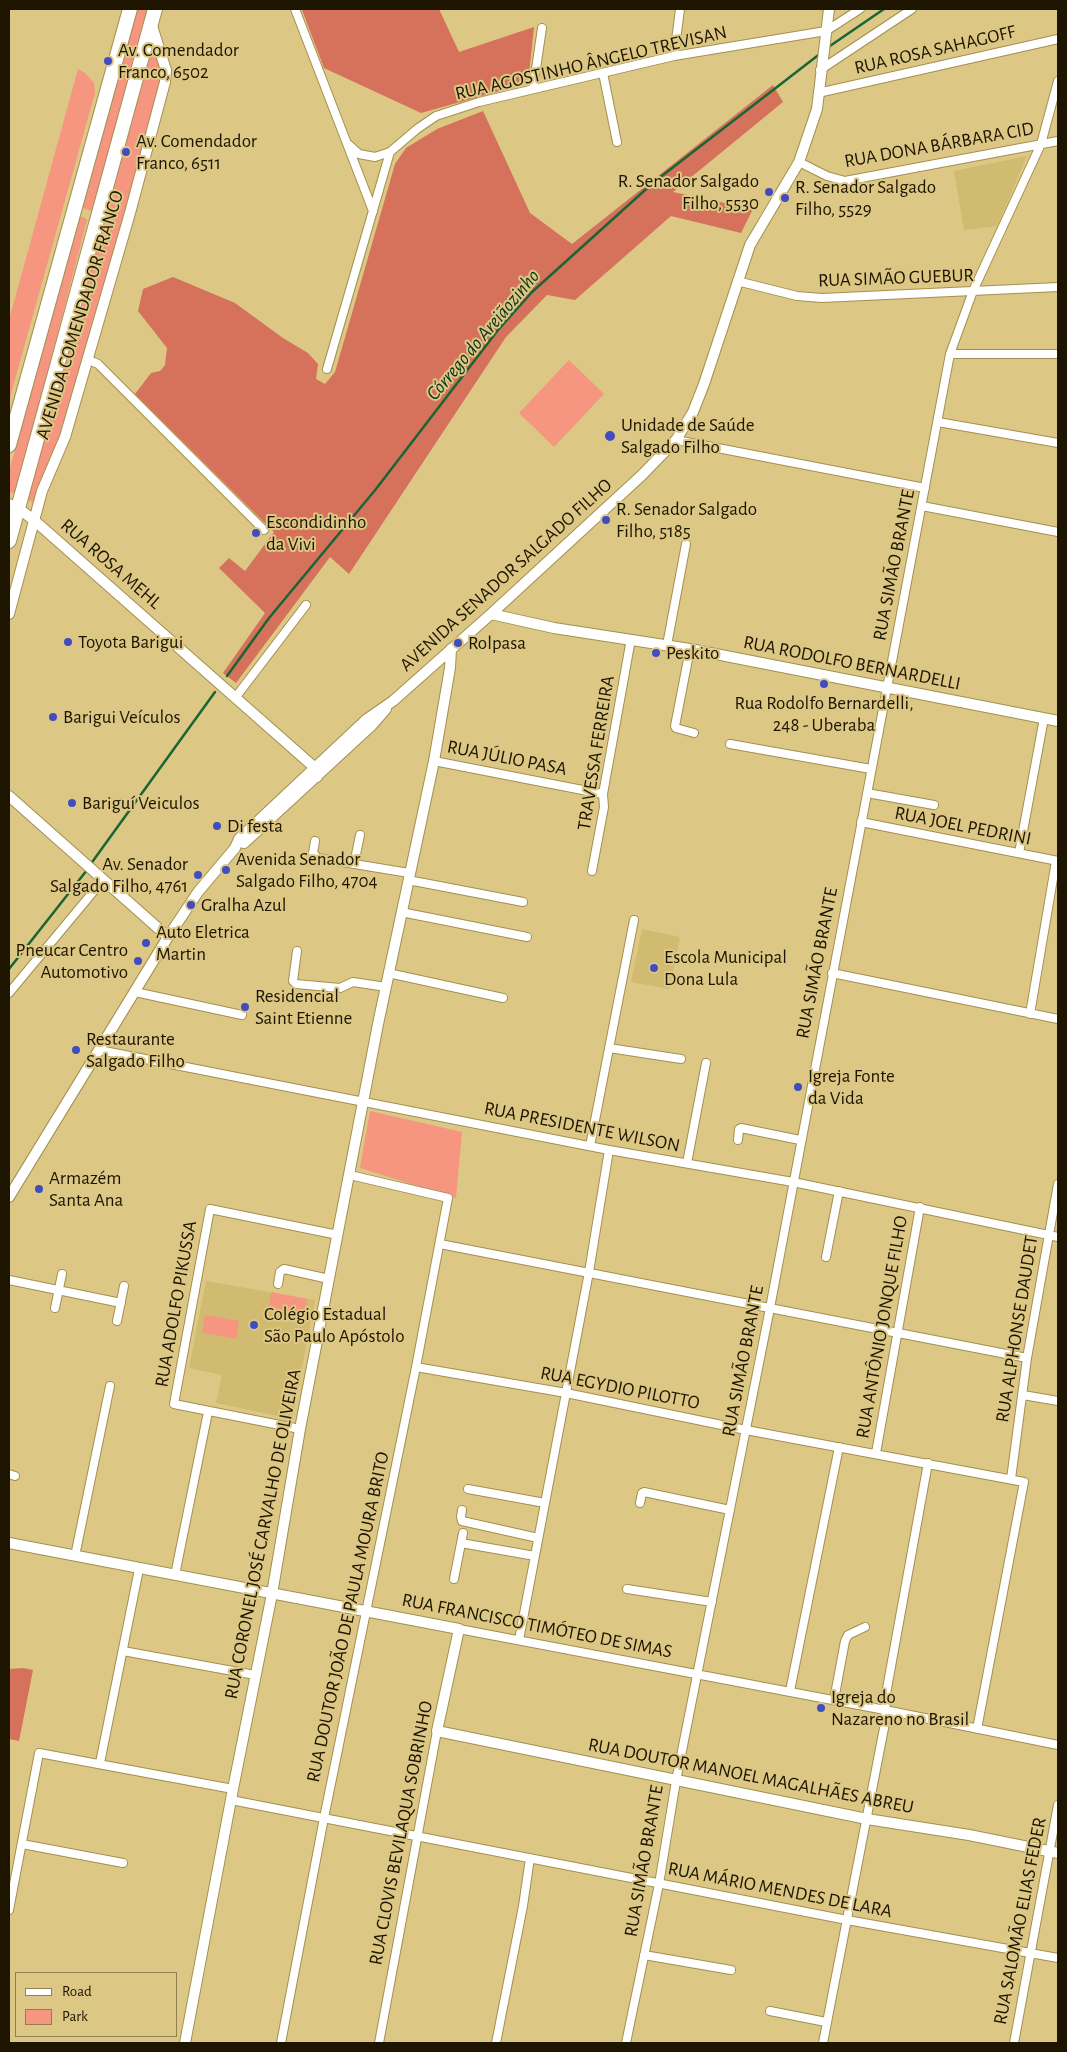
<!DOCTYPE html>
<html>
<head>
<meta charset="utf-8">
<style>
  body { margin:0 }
  #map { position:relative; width:1067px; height:2052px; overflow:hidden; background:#dcc785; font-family:"Alegreya Sans",sans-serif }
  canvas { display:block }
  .frame { position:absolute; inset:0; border:10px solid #1d1500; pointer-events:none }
  .legend { position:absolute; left:15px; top:1972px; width:162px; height:65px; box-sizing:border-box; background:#dcc785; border:1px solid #908050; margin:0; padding:6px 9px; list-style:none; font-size:15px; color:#1d1500 }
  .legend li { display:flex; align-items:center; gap:10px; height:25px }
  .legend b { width:25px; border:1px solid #908050 }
</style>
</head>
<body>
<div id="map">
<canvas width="1067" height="2052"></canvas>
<div class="frame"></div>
<ul class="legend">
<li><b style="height:6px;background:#fff"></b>Road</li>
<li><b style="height:14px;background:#f69681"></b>Park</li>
</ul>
</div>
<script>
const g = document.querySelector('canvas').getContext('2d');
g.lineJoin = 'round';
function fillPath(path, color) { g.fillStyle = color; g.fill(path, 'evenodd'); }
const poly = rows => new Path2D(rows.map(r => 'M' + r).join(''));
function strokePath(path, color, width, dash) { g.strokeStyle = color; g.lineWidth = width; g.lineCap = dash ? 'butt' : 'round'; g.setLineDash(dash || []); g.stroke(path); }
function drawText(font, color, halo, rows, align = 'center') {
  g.font = font + ' "Alegreya Sans",sans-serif'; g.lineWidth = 4; g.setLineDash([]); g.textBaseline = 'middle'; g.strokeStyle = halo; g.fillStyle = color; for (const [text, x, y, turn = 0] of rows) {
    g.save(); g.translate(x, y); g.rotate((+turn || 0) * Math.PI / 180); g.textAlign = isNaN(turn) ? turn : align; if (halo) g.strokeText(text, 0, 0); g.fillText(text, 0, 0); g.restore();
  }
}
fillPath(poly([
  [1027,156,997,226,964,230,954,171],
  [642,929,680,937,669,989,631,982],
  [206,1281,315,1300,292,1419,216,1403,222,1375,189,1368]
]), '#d1bb70');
fillPath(poly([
  [134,9,149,9,95,211,92,211,82,208],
  [151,47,157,57,163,74,143,151,66,422,35,503,25,499],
  [78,69,85,73,94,83,95,93,9,401,9,320],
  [80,217,84,217,87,220,16,494,9,492,9,472],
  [569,360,604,394,554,447,519,413],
  [370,1111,462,1132,456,1198,360,1168],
  [271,1292,307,1299,304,1314,269,1307],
  [205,1315,239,1321,236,1339,202,1332]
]), '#f69681');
fillPath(poly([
  [305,9,439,9,459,52,534,27,528,83,421,113,324,68,302,10],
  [773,85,783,102,673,192,753,209,741,233,671,216,575,300,547,295,506,337,349,574,330,557,236,683,223,673,265,613,219,568,229,558,245,571,274,532,135,394,151,373,160,371,165,365,167,348,138,311,143,289,173,277,235,303,283,338,308,353,318,364,316,379,325,384,335,372,395,164,406,148,437,129,483,111,530,213,572,244],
  [23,1668,33,1670,19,1741,9,1739,9,1669]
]), '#d6715b');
strokePath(poly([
  [827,48,884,9],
  [227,676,269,618,376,489,498,330,532,292,654,182,821,53],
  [90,865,215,692],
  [9,969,87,870]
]), '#1a6534', 2.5);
const street = poly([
  [295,9,373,211],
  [674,56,680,9],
  [820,70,912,9],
  [603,73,617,142],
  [533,89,542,28],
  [818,93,1058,39],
  [348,144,359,154,375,157,390,152],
  [799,162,827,176,845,181,1058,141],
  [737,281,797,296,822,298,1058,287],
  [950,354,1058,354],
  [87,359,98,364,264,530],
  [327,369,390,152,417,129,436,116,479,102,674,56,826,31,860,9],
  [938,422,1058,443],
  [676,440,925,488],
  [922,506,1058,532],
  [667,645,686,544],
  [690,649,675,726,676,728,694,733],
  [235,698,306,605],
  [730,744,871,769],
  [434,761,603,794],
  [867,793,934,805],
  [861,822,1058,861],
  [315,841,313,853,318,858,409,873],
  [1019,853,1044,718],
  [354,864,360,835],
  [592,871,604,807,603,794,631,639],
  [408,880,523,902],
  [401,912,527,937],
  [297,951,293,981,296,984,340,988,353,982,386,987],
  [388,973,503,998],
  [832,973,1058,1019],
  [135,992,242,1015],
  [9,993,103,880],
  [1030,1014,1056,861],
  [609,1048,681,1059],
  [99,1050,609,1150,793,1182,1058,1237],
  [738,1140,739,1129,741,1128,800,1140],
  [590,1146,634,920],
  [687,1163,706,1063],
  [440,1244,1027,1358],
  [826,1257,839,1191],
  [9,1280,121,1303],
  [278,1284,280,1272,284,1269,329,1279],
  [55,1308,62,1274],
  [117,1321,124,1286],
  [416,1367,566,1393,746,1430,1024,1482,977,1729],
  [1023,1395,1058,1401],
  [300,1429,174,1404,210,1209,338,1235],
  [876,1453,920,1207],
  [9,1474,15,1476],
  [1011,1479,1027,1358,1058,1184],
  [468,1489,545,1503],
  [640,1503,642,1493,644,1492,730,1510],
  [462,1510,461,1517,462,1521,538,1538],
  [461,1543,535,1556],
  [75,1556,110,1386],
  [175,1575,208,1412],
  [454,1579,463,1533],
  [627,1589,712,1602],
  [459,1629,885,1710,1058,1745],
  [519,1640,589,1272,609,1150],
  [123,1651,255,1675],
  [790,1691,839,1447],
  [834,1700,845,1641,848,1635,865,1627],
  [100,1763,139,1569],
  [231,1800,847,1920,1058,1958],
  [22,1844,123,1863],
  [9,1910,39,1753,233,1789],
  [644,1955,731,1970],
  [770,2011,826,2022],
  [281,2043,324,1818,416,1367,448,1198,350,1175],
  [379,2043,437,1731],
  [496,2043,523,1906,530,1858],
  [626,2043,659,1884,676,1781,770,1308,950,354,973,291,1041,144,1058,81],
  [823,2043,885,1723,886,1694,928,1463],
  [1014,2043,1058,1805]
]);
const secondary = poly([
  [9,504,18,508,35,521,314,767,317,777],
  [9,614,42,491,65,437,130,213,165,82,166,70,152,26],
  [491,614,554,628,690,649,1058,721],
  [9,796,168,937],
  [244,843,372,725,386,709],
  [9,1197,168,937,198,892,235,848,239,839,367,719,393,701,491,614,642,475,676,440,693,412,704,384,750,245,799,162,817,109,829,9],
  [9,1543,459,1629,437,1731,867,1819,969,1835,1058,1853],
  [185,2043,233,1789,272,1594,300,1429,378,1024,434,761,450,668,451,649]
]);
const highway = poly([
  [9,445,130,9],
  [9,541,155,9]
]);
strokePath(street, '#a3904f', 10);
strokePath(secondary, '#a3904f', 12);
strokePath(highway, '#a3904f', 16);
strokePath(street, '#fff', 8);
strokePath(secondary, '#fff', 10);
strokePath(highway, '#fff', 14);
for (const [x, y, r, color] of [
  [108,61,5,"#414cc0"],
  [126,152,5,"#414cc0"],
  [769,192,5,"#414cc0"],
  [785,198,5,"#414cc0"],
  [610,436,6,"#414cc0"],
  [606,520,5,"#414cc0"],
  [256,533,5,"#414cc0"],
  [68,642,5,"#414cc0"],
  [458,643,5,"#414cc0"],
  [656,653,5,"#414cc0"],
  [824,684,5,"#414cc0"],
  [53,717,5,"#414cc0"],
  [72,803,5,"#414cc0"],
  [217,826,5,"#414cc0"],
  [226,870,5,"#414cc0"],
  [198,875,5,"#414cc0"],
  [191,905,5,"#414cc0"],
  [146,943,5,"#414cc0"],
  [138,961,5,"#414cc0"],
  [654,968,5,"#414cc0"],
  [245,1007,5,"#414cc0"],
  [76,1050,5,"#414cc0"],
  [798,1087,5,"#414cc0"],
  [39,1189,5,"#414cc0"],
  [254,1325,5,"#414cc0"],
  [821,1708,5,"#414cc0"]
]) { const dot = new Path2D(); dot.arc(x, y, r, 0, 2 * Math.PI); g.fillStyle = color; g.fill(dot); strokePath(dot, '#dcc785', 2); }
drawText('19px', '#1d1500', '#dcc785', [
  ["Av. Comendador",118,50],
  ["Franco, 6502",118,72],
  ["Av. Comendador",136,141],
  ["Franco, 6511",136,163],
  ["R. Senador Salgado",759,181,"right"],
  ["Filho, 5530",759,203,"right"],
  ["R. Senador Salgado",795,187],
  ["Filho, 5529",795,209],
  ["Unidade de Saúde",621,425],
  ["Salgado Filho",621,447],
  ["R. Senador Salgado",616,509],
  ["Filho, 5185",616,531],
  ["Escondidinho",266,522],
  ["da Vivi",266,544],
  ["Toyota Barigui",78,642],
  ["Rolpasa",468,643],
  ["Peskito",666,653],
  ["Rua Rodolfo Bernardelli,",824,703,"center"],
  ["248 - Uberaba",824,725,"center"],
  ["Barigui Veículos",63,717],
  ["Bariguí Veiculos",82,803],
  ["Di festa",227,826],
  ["Avenida Senador",236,859],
  ["Salgado Filho, 4704",236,881],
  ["Av. Senador",188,864,"right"],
  ["Salgado Filho, 4761",188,886,"right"],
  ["Gralha Azul",201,905],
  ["Auto Eletrica",156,932],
  ["Martin",156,954],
  ["Pneucar Centro",128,950,"right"],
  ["Automotivo",128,972,"right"],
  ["Escola Municipal",664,957],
  ["Dona Lula",664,979],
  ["Residencial",255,996],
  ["Saint Etienne",255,1018],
  ["Restaurante",86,1039],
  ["Salgado Filho",86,1061],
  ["Igreja Fonte",808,1076],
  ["da Vida",808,1098],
  ["Armazém",49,1178],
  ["Santa Ana",49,1200],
  ["Colégio Estadual",264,1314],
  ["São Paulo Apóstolo",264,1336],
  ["Igreja do",831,1697],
  ["Nazareno no Brasil",831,1719]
], 'left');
drawText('19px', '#1d1500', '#dcc785', [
  ["RUA ROSA SAHAGOFF",935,50,-13],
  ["RUA AGOSTINHO ÂNGELO TREVISAN",591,63,-13],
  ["RUA DONA BÁRBARA CID",939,145,-10],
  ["RUA SIMÃO GUEBUR",896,278,-2],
  ["AVENIDA COMENDADOR FRANCO",80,315,-73],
  ["RUA ROSA MEHL",111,564,41],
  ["RUA SIMÃO BRANTE",894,565,-79],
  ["AVENIDA SENADOR SALGADO FILHO",506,575,-42],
  ["RUA RODOLFO BERNARDELLI",852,663,11],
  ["TRAVESSA FERREIRA",596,753,-81],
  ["RUA JÚLIO PASA",507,758,11],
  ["RUA JOEL PEDRINI",963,826,11],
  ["RUA SIMÃO BRANTE",817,963,-79],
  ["RUA PRESIDENTE WILSON",582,1127,11],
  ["RUA ADOLFO PIKUSSA",176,1304,-80],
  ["RUA ANTÔNIO JONQUE FILHO",882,1327,-80],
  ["RUA ALPHONSE DAUDET",1017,1329,-81],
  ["RUA SIMÃO BRANTE",743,1361,-79],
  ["RUA EGYDIO PILOTTO",620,1388,11],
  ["RUA CORONEL JOSÉ CARVALHO DE OLIVEIRA",263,1534,-79],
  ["RUA DOUTOR JOÃO DE PAULA MOURA BRITO",348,1617,-78],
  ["RUA FRANCISCO TIMÓTEO DE SIMAS",537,1626,11],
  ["RUA DOUTOR MANOEL MAGALHÃES ABREU",751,1776,11],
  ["RUA CLOVIS BEVILAQUA SOBRINHO",401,1833,-79],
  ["RUA SIMÃO BRANTE",644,1861,-80],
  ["RUA MÁRIO MENDES DE LARA",780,1890,11],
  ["RUA SALOMÃO ELIAS FEDER",1020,1921,-79]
]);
drawText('italic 20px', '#08331a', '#dcc785', [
  ["Córrego do Areiãozinho",483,335,-50]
]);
</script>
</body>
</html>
